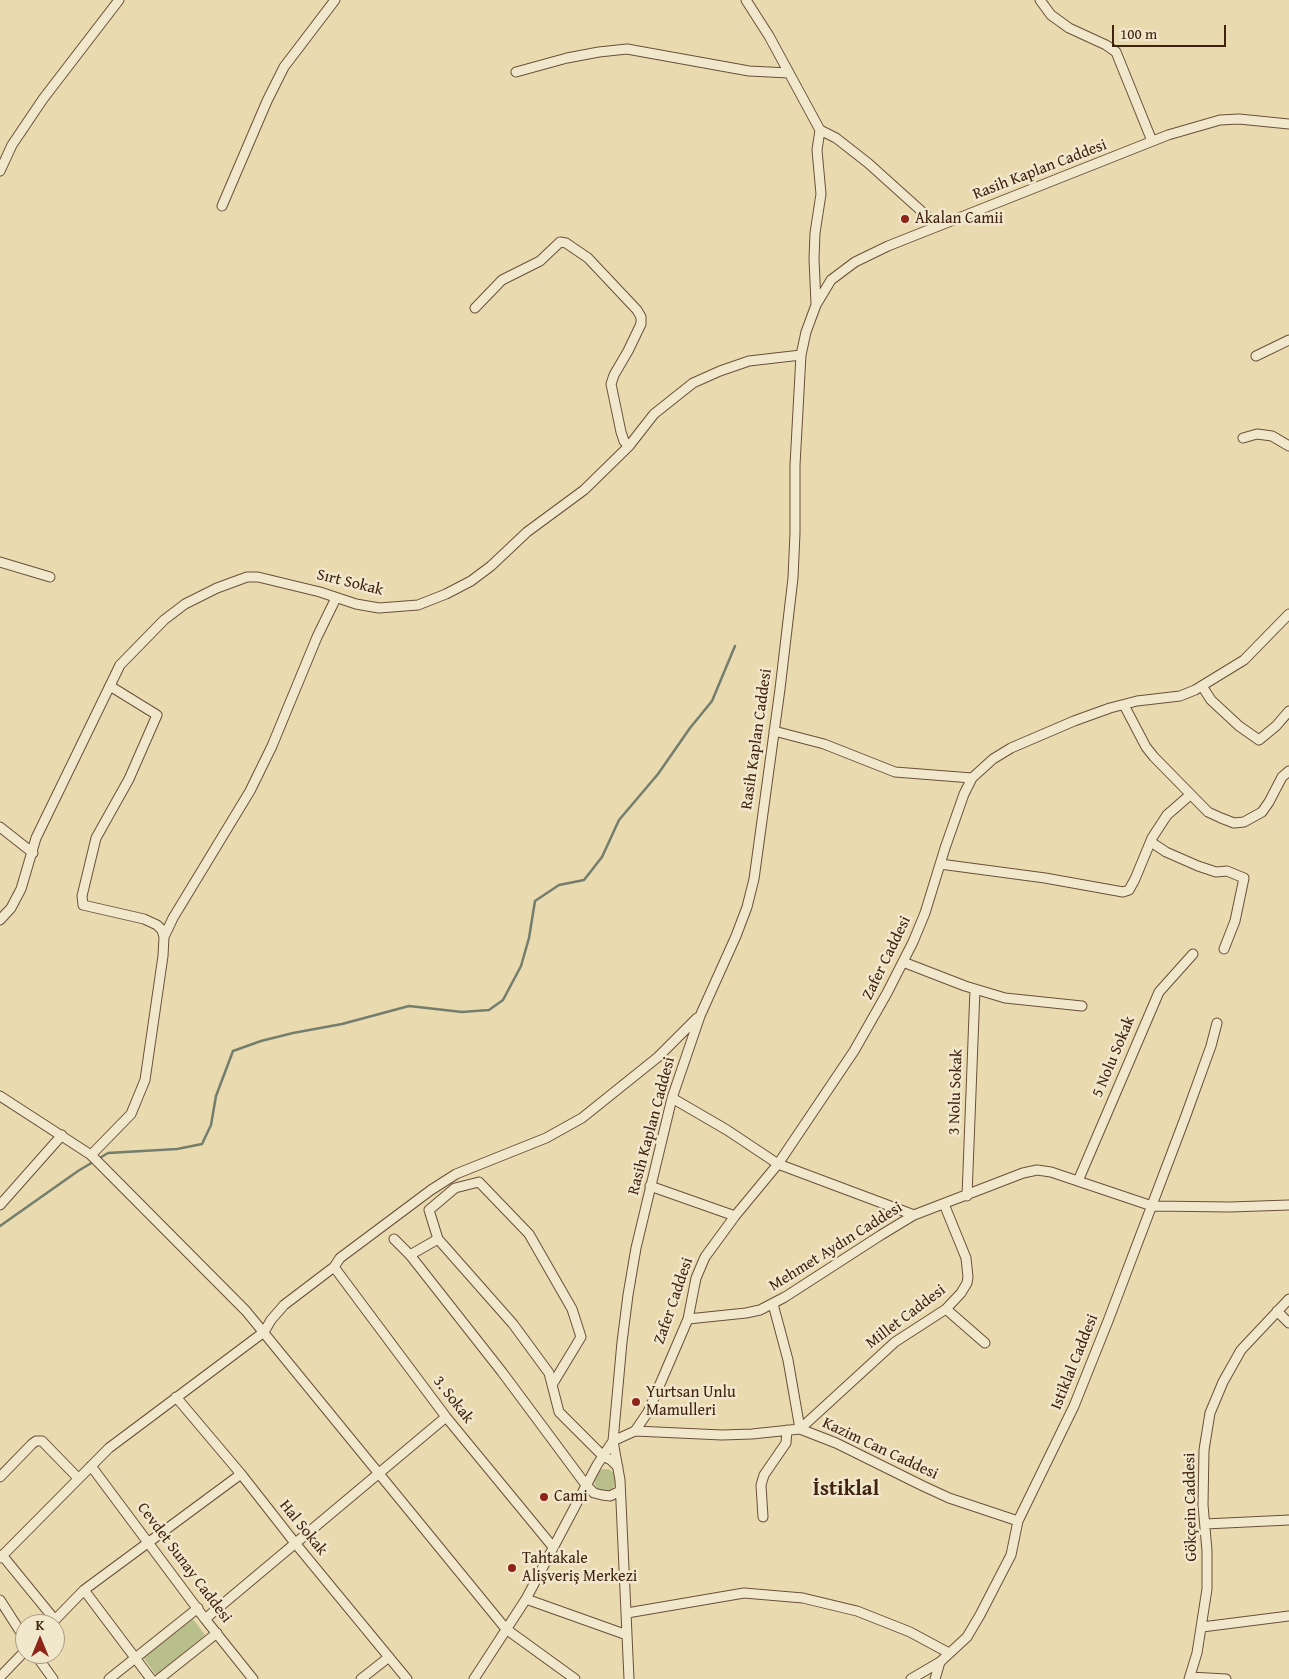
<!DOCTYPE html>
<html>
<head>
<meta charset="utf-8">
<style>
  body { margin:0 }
  #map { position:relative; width:1289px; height:1679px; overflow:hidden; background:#e9dab0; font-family:"Gentium Book Plus",serif }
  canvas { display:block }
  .north { position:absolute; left:15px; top:1614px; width:50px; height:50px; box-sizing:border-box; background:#f1e7cc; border:1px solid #aa9881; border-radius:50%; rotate:0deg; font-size:14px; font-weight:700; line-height:20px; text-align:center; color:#3f2210 }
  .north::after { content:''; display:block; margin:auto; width:18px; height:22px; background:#8f2418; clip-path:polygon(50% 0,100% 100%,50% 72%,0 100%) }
  .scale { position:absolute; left:1112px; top:25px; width:114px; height:22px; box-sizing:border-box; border:2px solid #3f2210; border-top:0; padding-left:6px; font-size:15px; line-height:18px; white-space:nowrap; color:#3f2210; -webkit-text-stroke:4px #f1e7cc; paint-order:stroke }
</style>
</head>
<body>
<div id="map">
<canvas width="1289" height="1679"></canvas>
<div class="north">K</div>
<div class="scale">100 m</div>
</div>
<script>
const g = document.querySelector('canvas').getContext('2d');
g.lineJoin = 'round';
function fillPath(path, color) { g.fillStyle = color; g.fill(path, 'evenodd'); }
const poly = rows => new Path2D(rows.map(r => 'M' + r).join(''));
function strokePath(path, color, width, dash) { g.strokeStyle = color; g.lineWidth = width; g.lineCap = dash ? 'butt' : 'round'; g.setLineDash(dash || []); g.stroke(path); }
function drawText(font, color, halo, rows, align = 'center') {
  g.font = font + ' "Gentium Book Plus",serif'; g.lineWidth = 5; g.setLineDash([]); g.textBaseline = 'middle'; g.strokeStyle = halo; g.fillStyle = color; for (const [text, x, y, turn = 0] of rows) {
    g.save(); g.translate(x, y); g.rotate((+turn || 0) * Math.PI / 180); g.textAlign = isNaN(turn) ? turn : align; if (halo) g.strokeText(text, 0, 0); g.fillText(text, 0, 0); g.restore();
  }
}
fillPath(poly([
  '594 1480a11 11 0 1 1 22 0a11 11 0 1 1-22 0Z',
  [193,1619,205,1635,156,1675,143,1657]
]), '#b8bf8a');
strokePath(poly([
  [0,1226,78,1171,108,1153,177,1149,202,1144,211,1125,216,1096,233,1051,261,1041,293,1033,342,1024,409,1006,462,1012,489,1010,503,1000,521,966,529,938,535,901,559,885,584,880,602,857,619,820,658,774,690,728,712,701,735,646]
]), '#747e6d', 2.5);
const minor = poly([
  [746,0,769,36,820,130,817,150,821,194,815,233,814,259,816,304],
  [1040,0,1051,15,1069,28,1106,45,1116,52,1152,141],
  [516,72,567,58,599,52,627,49,749,71,789,73],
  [820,130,836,138,868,163,938,226],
  [0,171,12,145,43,99,119,0],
  [222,206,267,101,284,67,335,0],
  [475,308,502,280,540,261,560,242,566,243,588,258,637,310,641,317,641,324,628,351,614,375,611,384,621,432,624,441,629,446],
  [1256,356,1289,340],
  [1243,438,1257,434,1272,436,1289,446],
  [0,562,50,577],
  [1202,686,1211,700,1239,726,1259,740,1276,726,1289,711],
  [1124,705,1146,747,1154,757,1208,812,1221,818,1234,823,1244,822,1262,812,1269,802,1282,777,1289,771],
  [774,731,824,744,895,772,972,778],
  [0,827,33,853],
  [1151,842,1166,852,1198,866,1216,872,1227,871,1244,878,1235,921,1224,949],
  [940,864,1045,878,1123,892,1129,890,1135,879,1152,838,1167,815,1190,795],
  [0,920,11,908,21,889,36,838,120,665,164,620,185,604,217,588,247,577,258,577,320,592,356,604,379,608,418,605,446,594,471,581,491,566,527,532,584,490,629,446,654,414,693,383,720,371,749,361,801,355],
  [164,937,173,918,250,791,272,746,317,637,336,598],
  [903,962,965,986,1005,998,1082,1006],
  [0,1096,91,1155,246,1311,506,1629,575,1679],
  [672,1098,727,1130,778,1164,914,1215],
  [91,1155,131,1114,145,1080,163,956,164,937,162,930,157,925,144,919,83,905,82,896,96,838,129,779,157,715,110,686],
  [1078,1181,1159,992,1193,954],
  [650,1186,735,1216],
  [967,1196,975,989],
  [0,1205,62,1135],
  [394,1239,410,1255],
  [438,1239,429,1210,455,1188,479,1182,529,1234,572,1309,581,1337,552,1385],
  [334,1267,446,1417,553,1547],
  [773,1304,788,1360,800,1429],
  [946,1309,985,1343],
  [1277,1311,1289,1323],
  [688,1319,746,1313,760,1310,785,1297,881,1235,914,1215,1023,1173,1037,1170,1051,1172,1152,1206,1230,1207,1289,1205],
  [176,1397,241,1474,295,1543,407,1679],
  [800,1429,895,1342,946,1309,961,1293,967,1283,968,1277,966,1258,944,1204],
  [635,1431,722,1435,752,1434,800,1429,836,1443,923,1486,949,1498,1018,1521],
  [91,1466,205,1619,253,1679],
  [618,1467,611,1460,603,1456,559,1412,549,1373,513,1324,438,1239,410,1255,502,1372,586,1485,594,1493,602,1495,610,1496,620,1491],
  [0,1477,32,1444,36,1441,42,1441,78,1478],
  [763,1517,761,1485,764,1475,786,1443,787,1430],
  [1205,1524,1289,1520],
  [2,1555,55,1620],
  [0,1558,109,1448,264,1332,271,1320,284,1305,334,1267,340,1258,431,1190,456,1174,546,1138,582,1118,658,1057,697,1018],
  [84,1590,151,1679],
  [526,1599,627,1635],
  [0,1600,25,1639],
  [627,1613,744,1593,803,1598,857,1611,910,1632,949,1653],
  [205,1619,446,1417],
  [51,1624,84,1590,241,1474],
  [1202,1627,1289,1616],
  [35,1654,53,1679],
  [0,1677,25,1651],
  [1190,1677,1226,1679],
  [109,1679,198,1608],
  [159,1679,217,1633],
  [361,1679,389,1657],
  [474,1679,526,1599,597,1465,613,1441,635,1431,648,1412,688,1319,696,1278,705,1257,735,1216,778,1164,854,1051,887,993,913,942,925,913,945,848,964,794,972,778,993,759,1011,748,1074,721,1110,708,1137,701,1180,696,1195,690,1244,660,1289,614],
  [629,1679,620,1480,613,1441,622,1342,628,1295,636,1248,672,1098,700,1016,736,936,747,907,754,879,780,689,793,578,795,533,795,465,801,355,806,332,816,305,831,280,855,262,888,246,1168,135,1220,120,1239,119,1289,124],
  [911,1679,940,1662,967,1637,980,1615,1011,1555,1018,1521,1074,1406,1108,1321,1185,1118,1211,1046,1217,1023],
  [935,1679,940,1662],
  [1189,1679,1197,1653,1207,1589,1207,1551,1203,1505,1204,1450,1210,1413,1223,1382,1241,1350,1289,1299]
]);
strokePath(minor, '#6a5038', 11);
strokePath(minor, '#f1e7cc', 9);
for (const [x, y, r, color] of [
  [905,219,5,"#8f2418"],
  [636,1402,5,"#8f2418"],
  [544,1497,5,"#8f2418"],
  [512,1568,5,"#8f2418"]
]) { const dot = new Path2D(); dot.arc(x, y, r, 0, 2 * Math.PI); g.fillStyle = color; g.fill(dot); strokePath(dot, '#f1e7cc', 2); }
drawText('16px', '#3f2210', '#f1e7cc', [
  ["Rasih Kaplan Caddesi",1040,170,-21],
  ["Sırt Sokak",350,583,14],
  ["Rasih Kaplan Caddesi",757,739,-82],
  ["Zafer Caddesi",887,958,-64],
  ["5 Nolu Sokak",1114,1057,-67],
  ["3 Nolu Sokak",956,1092,-88],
  ["Rasih Kaplan Caddesi",652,1126,-75],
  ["Mehmet Aydın Caddesi",836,1247,-32],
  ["Zafer Caddesi",674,1301,-71],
  ["Millet Caddesi",906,1317,-37],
  ["Istiklal Caddesi",1075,1362,-68],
  ["3. Sokak",453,1400,52],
  ["Kazim Can Caddesi",880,1449,25],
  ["Gökçein Caddesi",1191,1507,-91],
  ["Hal Sokak",303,1528,51],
  ["Cevdet Sunay Caddesi",184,1563,53]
]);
drawText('16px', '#3f2210', '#f1e7cc', [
  ["Akalan Camii",915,219],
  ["Yurtsan Unlu",646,1393],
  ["Mamulleri",646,1411],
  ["Cami",554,1497],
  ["Tahtakale",522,1559],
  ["Alişveriş Merkezi",522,1577]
], 'left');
drawText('bold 21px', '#3f2210', '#f1e7cc', [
  ["İstiklal",846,1490]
]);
</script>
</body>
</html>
